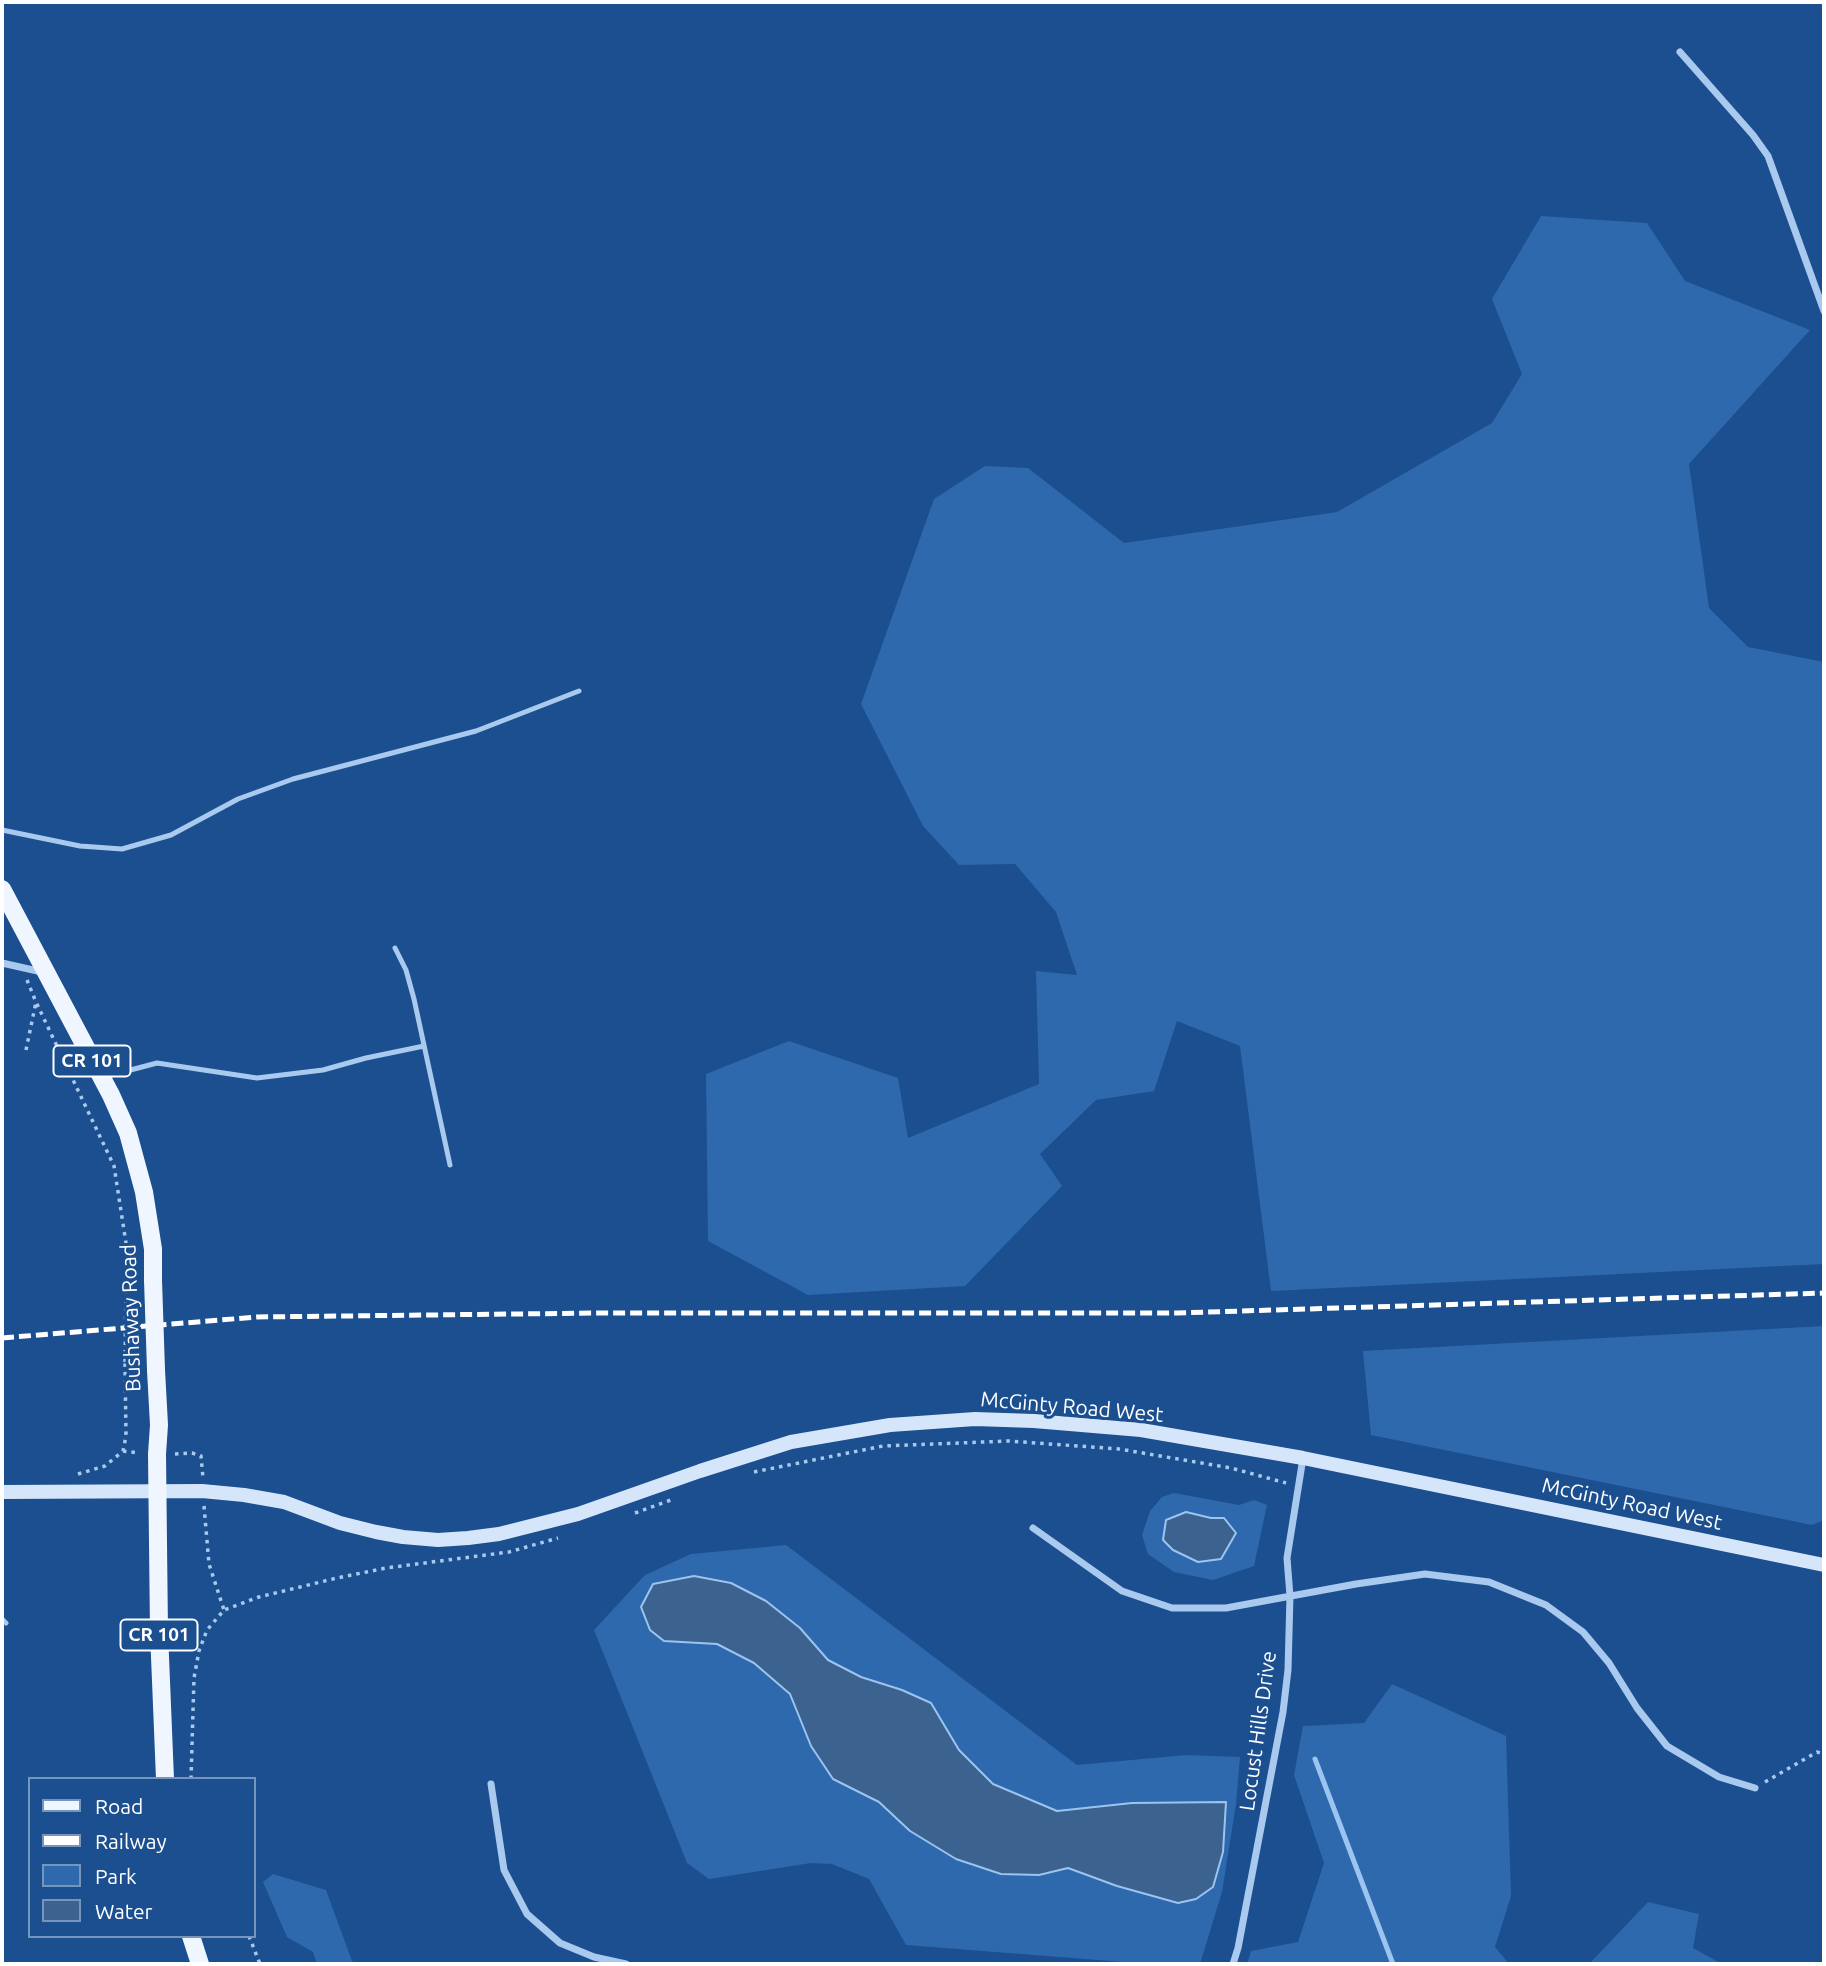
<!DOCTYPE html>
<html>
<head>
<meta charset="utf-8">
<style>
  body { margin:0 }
  #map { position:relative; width:1826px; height:1966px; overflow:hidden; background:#1b4f8f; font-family:Ubuntu,sans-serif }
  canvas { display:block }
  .frame { position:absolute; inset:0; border:4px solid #fff; pointer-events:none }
  .legend { position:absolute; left:28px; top:1777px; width:228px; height:161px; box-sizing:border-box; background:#1b4f8f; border:2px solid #7695bc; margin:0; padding:9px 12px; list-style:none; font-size:21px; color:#fff }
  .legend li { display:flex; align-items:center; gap:14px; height:35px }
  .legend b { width:35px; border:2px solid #7695bc }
</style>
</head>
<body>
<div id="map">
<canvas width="1826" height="1966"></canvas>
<div class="frame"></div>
<ul class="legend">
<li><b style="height:9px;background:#f0f6ff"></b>Road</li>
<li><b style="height:9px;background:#fff"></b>Railway</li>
<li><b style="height:19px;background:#2e69ad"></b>Park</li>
<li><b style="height:19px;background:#3c6290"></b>Water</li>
</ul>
</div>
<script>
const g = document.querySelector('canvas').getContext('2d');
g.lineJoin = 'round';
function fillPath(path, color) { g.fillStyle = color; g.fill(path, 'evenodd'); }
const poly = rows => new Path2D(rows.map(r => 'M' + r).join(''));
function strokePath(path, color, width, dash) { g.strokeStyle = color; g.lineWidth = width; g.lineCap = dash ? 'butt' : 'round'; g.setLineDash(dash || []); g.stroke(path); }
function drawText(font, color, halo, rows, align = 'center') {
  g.font = font + ' Ubuntu,sans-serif'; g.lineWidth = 6; g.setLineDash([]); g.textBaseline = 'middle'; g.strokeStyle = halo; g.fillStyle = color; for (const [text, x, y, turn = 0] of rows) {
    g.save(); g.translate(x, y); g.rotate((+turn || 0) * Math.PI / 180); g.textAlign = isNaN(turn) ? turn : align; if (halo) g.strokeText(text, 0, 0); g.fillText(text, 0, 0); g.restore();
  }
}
fillPath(poly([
  [1541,216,1647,223,1685,281,1810,330,1689,464,1709,608,1748,647,1824,662,1824,1264,1271,1291,1240,1046,1177,1021,1154,1091,1096,1100,1040,1154,1062,1186,965,1286,808,1295,708,1241,706,1074,789,1041,898,1078,908,1138,1039,1084,1036,971,1077,975,1056,912,1015,864,959,865,923,826,861,704,934,499,985,466,1028,468,1124,543,1337,512,1492,423,1522,374,1492,299],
  [1824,1326,1824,1520,1812,1525,1371,1435,1363,1351],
  [1174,1493,1239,1505,1254,1500,1267,1505,1254,1566,1213,1580,1174,1572,1148,1554,1142,1535,1150,1511,1162,1497],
  [786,1545,1077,1765,1186,1755,1240,1757,1236,1804,1222,1892,1200,1964,1149,1964,906,1945,869,1879,832,1864,811,1863,709,1879,687,1863,594,1630,645,1575,691,1554],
  [1392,1684,1506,1736,1511,1896,1495,1947,1509,1964,1247,1964,1251,1951,1298,1942,1324,1863,1294,1775,1303,1726,1364,1723],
  [273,1874,326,1890,352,1961,357,1964,317,1964,313,1952,287,1937,263,1882],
  [1648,1902,1699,1914,1693,1948,1722,1964,1589,1964]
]), '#2e69ad');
const water = poly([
  [1186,1512,1211,1518,1224,1518,1236,1533,1221,1559,1198,1562,1173,1550,1163,1540,1166,1520,1186,1512],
  [694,1576,731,1583,766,1601,800,1628,828,1660,861,1677,902,1690,931,1703,959,1750,993,1784,1057,1811,1132,1803,1226,1802,1223,1852,1213,1887,1196,1899,1178,1903,1117,1886,1068,1868,1039,1875,1001,1874,956,1859,910,1831,879,1802,833,1779,811,1746,790,1694,754,1663,717,1644,664,1641,650,1630,641,1607,653,1584,694,1576]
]);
fillPath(water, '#3c6290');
strokePath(water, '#9cc4f0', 2);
strokePath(poly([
  [1315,1759,1393,1964]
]), '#9cc4f0', 5);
strokePath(poly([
  [27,980,36,1002],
  [26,1050,36,1002,114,1166,126,1243,126,1282],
  [123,1451,139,1453],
  [175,1454,192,1453,201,1456,203,1478],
  [754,1472,883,1446,1009,1441,1119,1449,1231,1468,1286,1483],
  [78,1474,105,1466,123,1451,126,1436,125,1362],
  [204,1506,209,1564,224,1610],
  [635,1513,671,1500],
  [191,1779,194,1678,199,1651,207,1630,224,1610,259,1597,337,1578,386,1568,509,1552,558,1538],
  [1765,1782,1817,1752,1824,1754],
  [249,1936,260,1964]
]), '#a9c9ee', 3.5, [3.5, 5]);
strokePath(poly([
  [2,830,80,846,122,849,171,835,238,799,293,779,476,731,579,691],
  [395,948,406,970,414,999,450,1165],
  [104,1077,157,1063,257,1078,323,1070,366,1058,424,1046],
  [2,1619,6,1623]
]), '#a9c9ee', 5);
strokePath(poly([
  [1680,52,1753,135,1768,156,1824,311],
  [2,963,42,972],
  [1033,1528,1122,1591,1172,1608,1226,1608,1356,1584,1425,1574,1489,1582,1546,1605,1583,1632,1609,1663,1637,1708,1667,1746,1719,1777,1755,1788],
  [491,1784,504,1870,527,1914,560,1943,594,1957,626,1964],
  [1233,1964,1238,1948,1283,1712,1288,1670,1290,1596,1287,1558,1303,1458]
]), '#a9c9ee', 7);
strokePath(poly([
  [2,1492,202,1491,244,1495,284,1502,340,1523,376,1532,403,1537,438,1540,468,1538,499,1534,578,1514,700,1471,791,1442,890,1425,975,1419,1034,1421,1141,1430,1303,1458,1824,1565]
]), '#d6e6fa', 14);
strokePath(poly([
  [2,889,111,1095,128,1133,144,1192,153,1249,153,1280],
  [156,1370,159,1425,157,1454,159,1632,165,1779],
  [191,1936,200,1964]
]), '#f0f6ff', 18);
strokePath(poly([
  [2,1338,257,1317,599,1313,1177,1313,1824,1293]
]), '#fff', 5, [12, 5]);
strokePath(poly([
  [125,1362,126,1282]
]), '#a9c9ee', 3.5, [3.5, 5]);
strokePath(poly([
  [153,1280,156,1370]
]), '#f0f6ff', 18);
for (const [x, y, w] of [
  [92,1061,77],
  [159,1635,77]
]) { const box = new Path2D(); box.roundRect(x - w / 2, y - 15.5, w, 31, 5); g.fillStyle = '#1b4f8f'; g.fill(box); strokePath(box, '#fff', 2); }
drawText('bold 19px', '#fff', null, [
  ["CR 101",92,1061],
  ["CR 101",159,1635]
]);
drawText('21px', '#fff', '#1b4f8f', [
  ["Bushaway Road",131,1318,-92],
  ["McGinty Road West",1072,1407,5],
  ["McGinty Road West",1632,1504,12],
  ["Locust Hills Drive",1258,1731,-82]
]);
</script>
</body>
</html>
